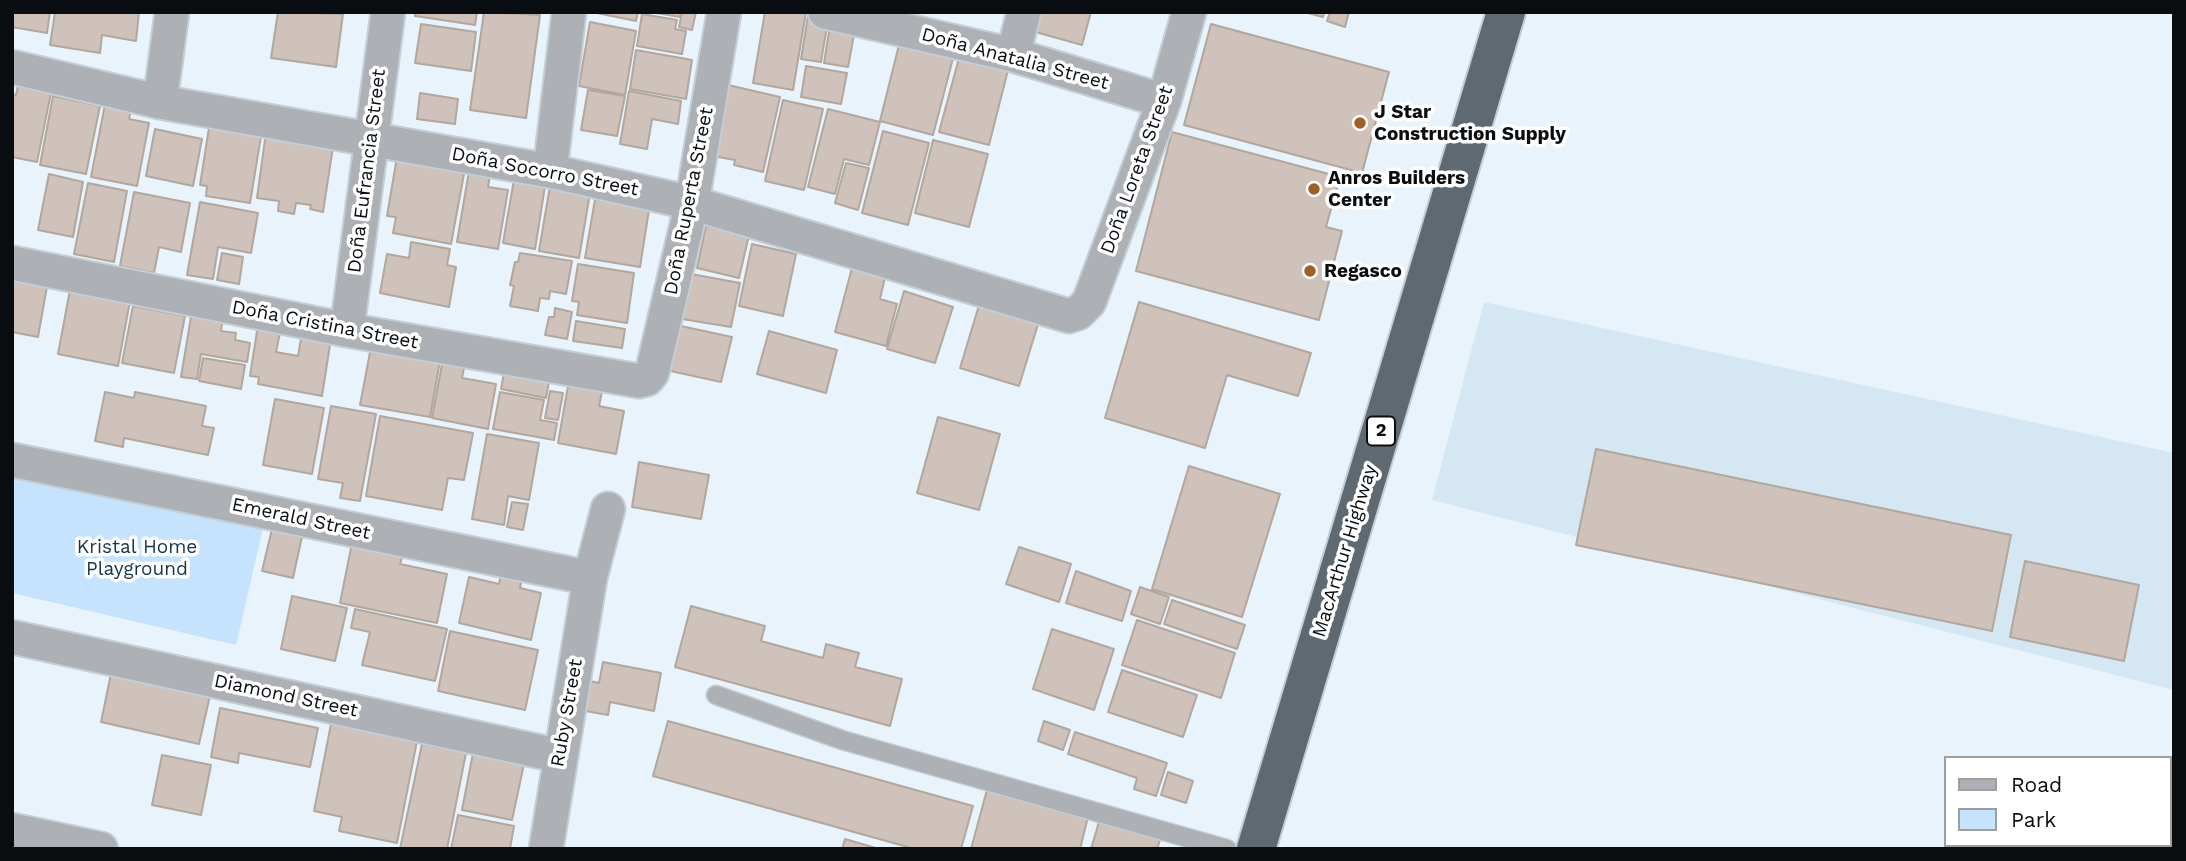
<!DOCTYPE html>
<html>
<head>
<meta charset="utf-8">
<style>
  body { margin:0 }
  #map { position:relative; width:2186px; height:861px; overflow:hidden; background:#e8f3fc; font-family:"Work Sans",sans-serif }
  canvas { display:block }
  .frame { position:absolute; inset:0; border:14px solid #0a0d10; pointer-events:none }
  .legend { position:absolute; left:1944px; top:756px; width:228px; height:91px; box-sizing:border-box; background:#fff; border:2px solid #9d9e9f; margin:0; padding:9px 12px; list-style:none; font-size:21px; color:#0a0d10 }
  .legend li { display:flex; align-items:center; gap:14px; height:35px }
  .legend b { width:35px; border:2px solid #9d9e9f }
</style>
</head>
<body>
<div id="map">
<canvas width="2186" height="861"></canvas>
<div class="frame"></div>
<ul class="legend">
<li><b style="height:9px;background:#adb1b5"></b>Road</li>
<li><b style="height:19px;background:#c5e3fc"></b>Park</li>
</ul>
</div>
<script>
const g = document.querySelector('canvas').getContext('2d');
g.lineJoin = 'round';
function fillPath(path, color) { g.fillStyle = color; g.fill(path, 'evenodd'); }
const poly = rows => new Path2D(rows.map(r => 'M' + r).join(''));
function strokePath(path, color, width, dash) { g.strokeStyle = color; g.lineWidth = width; g.lineCap = dash ? 'butt' : 'round'; g.setLineDash(dash || []); g.stroke(path); }
function drawText(font, color, halo, rows, align = 'center') {
  g.font = font + ' "Work Sans",sans-serif'; g.lineWidth = 7; g.setLineDash([]); g.textBaseline = 'middle'; g.strokeStyle = halo; g.fillStyle = color; for (const [text, x, y, turn = 0] of rows) {
    g.save(); g.translate(x, y); g.rotate((+turn || 0) * Math.PI / 180); g.textAlign = isNaN(turn) ? turn : align; if (halo) g.strokeText(text, 0, 0); g.fillText(text, 0, 0); g.restore();
  }
}
fillPath(poly([
  [1484,302,2174,453,2174,690,1432,500]
]), '#d6e7f4');
fillPath(poly([
  [12,465,264,524,236,645,12,593]
]), '#c5e3fc');
const building = poly([
  [12,12,50,12,47,33,12,27,12,12],
  [55,12,139,12,136,41,102,35,100,53,50,45,55,12],
  [278,12,343,14,336,67,271,58,278,12],
  [415,12,477,12,475,25,415,16,415,12],
  [484,12,540,15,526,118,470,110,484,12],
  [592,12,638,12,636,21,592,12],
  [651,12,681,12,680,17,651,12],
  [682,12,696,12,692,30,679,27,682,12],
  [765,12,806,12,793,90,753,83,765,12],
  [1037,12,1091,12,1082,45,1032,31,1037,12],
  [1304,12,1324,12,1323,17,1304,12],
  [1330,12,1349,12,1345,27,1327,21,1330,12],
  [642,14,677,20,675,29,686,31,682,54,637,46,642,14],
  [808,16,828,20,821,62,801,59,808,16],
  [831,19,856,24,848,67,824,63,831,19],
  [590,22,636,31,625,95,579,86,590,22],
  [421,24,476,32,471,71,415,63,421,24],
  [1211,24,1389,72,1362,173,1184,125,1211,24],
  [903,29,957,43,933,135,880,121,903,29],
  [636,50,692,60,686,99,630,89,636,50],
  [959,58,1008,70,989,145,939,132,959,58],
  [806,66,847,73,841,104,801,97,806,66],
  [20,76,53,83,37,162,12,157,12,94,16,95,20,76],
  [728,85,780,97,763,172,734,165,735,160,713,156,728,85],
  [588,90,625,96,617,136,581,130,588,90],
  [629,91,681,101,678,124,652,119,647,149,620,144,629,91],
  [420,93,458,99,455,124,417,119,420,93],
  [107,94,133,99,129,119,149,123,137,186,91,177,107,94],
  [53,96,100,106,86,174,40,165,53,96],
  [783,100,823,109,804,190,765,181,783,100],
  [828,109,880,122,869,165,844,159,835,194,808,187,828,109],
  [211,115,261,136,250,203,206,196,207,186,200,185,211,115],
  [267,125,333,147,323,212,310,209,311,205,296,203,294,214,278,211,279,201,257,198,267,125],
  [155,129,202,139,193,186,146,176,155,129],
  [883,131,929,143,908,225,862,213,883,131],
  [1172,132,1340,177,1326,227,1342,231,1319,320,1136,271,1172,132],
  [933,140,988,154,969,227,915,213,933,140],
  [398,151,466,163,451,244,393,233,396,217,387,216,398,151],
  [846,163,869,168,858,210,835,203,846,163],
  [470,165,491,169,488,187,508,190,498,249,457,242,470,165],
  [49,174,83,182,73,237,38,230,49,174],
  [515,174,546,180,535,249,503,243,515,174],
  [551,180,591,187,579,258,539,251,551,180],
  [88,183,127,191,114,262,74,254,88,183],
  [597,188,651,197,640,267,585,258,597,188],
  [134,192,190,203,181,252,159,247,154,273,120,266,134,192],
  [200,202,258,213,251,253,218,247,213,279,187,275,200,202],
  [706,226,749,235,739,278,697,268,706,226],
  [411,242,450,249,447,265,456,267,449,307,380,293,387,254,409,258,411,242],
  [752,244,796,254,783,316,739,306,752,244],
  [222,253,243,257,239,284,217,280,222,253],
  [520,253,572,261,566,294,550,291,549,299,540,298,538,311,510,306,514,286,510,285,515,262,518,262,520,253],
  [578,264,634,273,627,323,577,315,579,302,572,301,578,264],
  [853,264,886,273,880,299,897,304,886,346,835,332,853,264],
  [12,268,49,275,38,337,12,332,12,268],
  [691,274,740,283,731,327,682,319,691,274],
  [70,290,130,301,118,366,58,354,70,290],
  [904,291,953,307,935,363,887,349,904,291],
  [980,302,1039,321,1019,386,960,368,980,302],
  [1139,302,1311,353,1298,396,1227,375,1205,448,1105,418,1139,302],
  [133,306,185,316,174,373,122,363,133,306],
  [555,308,572,312,567,339,545,335,549,317,554,317,555,308],
  [192,311,223,317,221,331,236,333,235,340,250,343,247,362,201,354,197,379,181,377,192,311],
  [576,321,625,329,622,348,573,341,576,321],
  [258,325,281,328,276,352,298,356,302,333,331,338,322,396,258,384,259,377,250,376,258,325],
  [676,325,732,337,721,382,666,370,676,325],
  [769,331,837,350,826,393,757,374,769,331],
  [372,342,441,355,430,417,360,405,372,342],
  [203,358,245,365,241,389,199,381,203,358],
  [443,359,465,363,462,378,496,384,488,429,432,418,443,359],
  [506,362,551,370,546,398,501,389,506,362],
  [568,386,602,392,599,406,624,411,616,454,558,443,568,386],
  [550,391,563,393,558,420,545,418,550,391],
  [105,392,134,398,135,392,206,406,202,426,214,428,208,455,124,438,123,447,95,441,105,392],
  [500,392,544,400,540,420,557,423,554,440,493,429,500,392],
  [275,399,324,408,312,474,263,465,275,399],
  [331,406,376,414,360,501,340,498,343,483,318,479,331,406],
  [380,416,473,433,464,480,448,478,442,510,366,496,380,416],
  [938,417,1000,434,979,510,917,493,938,417],
  [487,434,539,443,529,500,508,496,504,525,472,519,487,434],
  [1596,449,2011,535,1992,631,1576,545,1596,449],
  [639,462,709,475,701,519,632,507,639,462],
  [1189,466,1280,494,1242,617,1152,589,1189,466],
  [512,502,528,504,523,530,507,527,512,502],
  [273,525,303,532,293,578,262,571,273,525],
  [352,543,403,554,400,564,447,574,437,623,340,603,352,543],
  [1019,547,1071,564,1059,602,1006,584,1019,547],
  [2025,561,2139,585,2124,661,2010,637,2025,561],
  [1076,571,1131,591,1122,621,1066,603,1076,571],
  [501,574,522,578,520,588,541,593,531,640,459,623,469,577,499,584,501,574],
  [1140,587,1169,597,1160,624,1131,614,1140,587],
  [292,596,347,608,335,661,281,649,292,596],
  [1172,600,1245,625,1237,649,1164,624,1172,600],
  [691,606,765,626,761,641,823,658,826,644,859,653,855,667,902,679,890,726,675,667,691,606],
  [355,609,447,629,435,681,362,665,370,632,351,628,355,609],
  [1137,620,1235,653,1221,698,1122,665,1137,620],
  [1052,629,1114,649,1094,710,1033,689,1052,629],
  [450,631,538,650,525,710,438,691,450,631],
  [603,662,661,673,654,711,610,702,608,715,580,710,585,680,599,683,603,662],
  [112,669,211,691,199,744,101,722,112,669],
  [1122,670,1197,695,1183,737,1108,712,1122,670],
  [220,708,318,728,310,767,239,753,238,763,211,757,220,708],
  [668,721,973,806,961,849,915,849,653,776,668,721],
  [1044,721,1070,730,1063,750,1038,741,1044,721],
  [331,724,417,741,397,843,339,831,342,817,314,811,331,724],
  [1075,732,1167,763,1156,796,1134,789,1137,778,1068,754,1075,732],
  [422,744,466,753,447,849,400,849,422,744],
  [473,753,524,764,512,820,462,810,473,753],
  [162,755,211,765,201,815,152,805,162,755],
  [1168,772,1193,781,1186,803,1161,795,1168,772],
  [988,786,1089,813,1080,849,971,849,988,786],
  [458,815,514,826,510,849,451,849,458,815],
  [1101,815,1162,834,1157,849,1091,849,1101,815],
  [845,839,879,849,842,849,845,839]
]);
fillPath(building, '#cec2ba');
strokePath(building, '#b2a79f', 2);
const lane = poly([
  [716,695,842,740,1227,849]
]);
const street = poly([
  [825,12,1013,55,1164,101],
  [1013,55,1024,12],
  [12,67,160,102,550,171,692,203,1069,316,1078,313,1089,302,1164,101,1189,12],
  [160,102,172,12],
  [550,171,569,12],
  [12,263,347,330,639,381,647,379,652,373,692,203,724,12],
  [347,330,388,12],
  [12,460,590,578],
  [12,637,560,756],
  [12,830,101,849],
  [546,849,590,578,608,509]
]);
const highway = poly([
  [1256,849,1506,12]
]);
strokePath(lane, '#c4ced6', 21);
strokePath(street, '#c4ced6', 37);
strokePath(highway, '#c4ced6', 42);
strokePath(lane, '#adb1b5', 18);
strokePath(street, '#adb1b5', 33);
strokePath(highway, '#5f6971', 38);
for (const [x, y, r, color] of [
  [1360,123,7,"#9f6027"],
  [1314,189,7,"#9f6027"],
  [1310,271,7,"#9f6027"]
]) { const dot = new Path2D(); dot.arc(x, y, r, 0, 2 * Math.PI); g.fillStyle = color; g.fill(dot); strokePath(dot, '#fff', 2.5); }
for (const [x, y, w] of [
  [1381,431,28]
]) { const box = new Path2D(); box.roundRect(x - w / 2, y - 14.5, w, 29, 5); g.fillStyle = '#fff'; g.fill(box); strokePath(box, '#0a0d10', 2); }
drawText('bold 18px', '#0a0d10', null, [
  ["2",1381,431]
]);
drawText('19px', '#0a0d10', '#fff', [
  ["Doña Anatalia Street",1015,59,15],
  ["Doña Loreta Street",1137,170,-70],
  ["Doña Eufrancia Street",367,171,-83],
  ["Doña Socorro Street",545,172,11],
  ["Doña Ruperta Street",689,201,-79],
  ["Doña Cristina Street",325,325,11],
  ["Emerald Street",301,519,12],
  ["MacArthur Highway",1345,551,-73],
  ["Diamond Street",286,696,12],
  ["Ruby Street",567,713,-80]
]);
drawText('bold 19px', '#0a0d10', '#fff', [
  ["J Star",1374,112],
  ["Construction Supply",1374,134],
  ["Anros Builders",1328,178],
  ["Center",1328,200],
  ["Regasco",1324,271]
], 'left');
drawText('19px', '#16344b', '#fff', [
  ["Kristal Home",137,547],
  ["Playground",137,569]
]);
</script>
</body>
</html>
